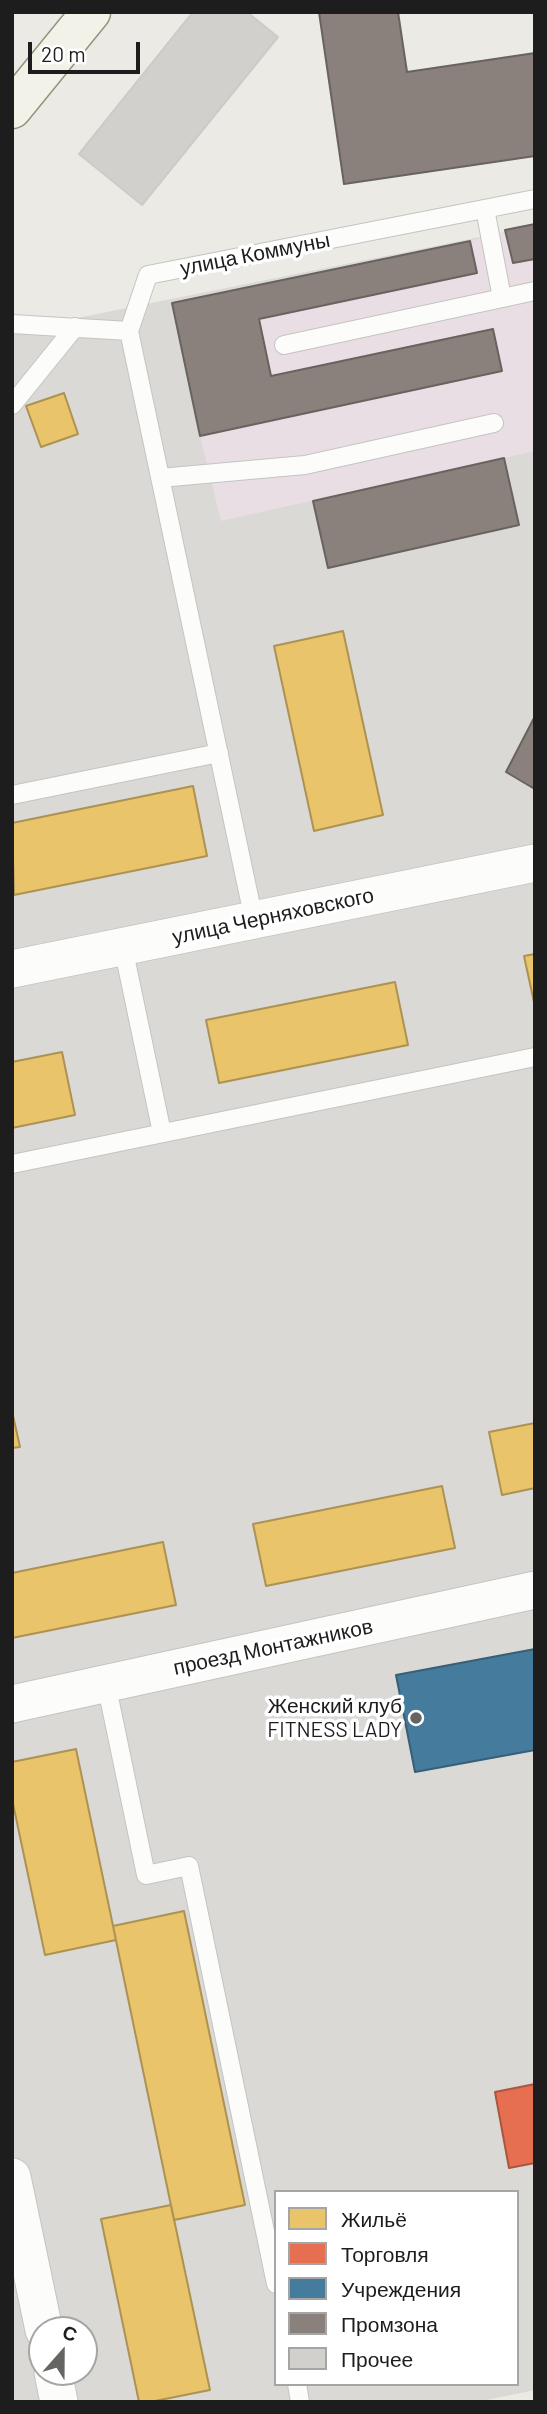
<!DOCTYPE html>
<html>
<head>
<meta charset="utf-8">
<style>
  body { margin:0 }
  #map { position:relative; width:547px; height:2414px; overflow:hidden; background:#ebeae5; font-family:Barlow,sans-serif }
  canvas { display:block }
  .frame { position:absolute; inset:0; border:14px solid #1d1d1d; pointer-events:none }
  .legend { position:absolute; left:274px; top:2190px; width:245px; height:196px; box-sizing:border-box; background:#fff; border:2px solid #a5a5a5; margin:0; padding:9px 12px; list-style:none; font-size:21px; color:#1d1d1d }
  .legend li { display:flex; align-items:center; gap:14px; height:35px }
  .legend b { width:35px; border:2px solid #a5a5a5 }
  .north { position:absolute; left:28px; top:2316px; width:70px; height:70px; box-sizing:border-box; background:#fff; border:2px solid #a5a5a5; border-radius:50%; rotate:21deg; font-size:19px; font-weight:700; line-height:28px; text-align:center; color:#1d1d1d }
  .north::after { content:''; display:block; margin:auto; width:24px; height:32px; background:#656563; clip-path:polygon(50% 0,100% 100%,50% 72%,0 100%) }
  .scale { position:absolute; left:28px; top:42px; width:112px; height:32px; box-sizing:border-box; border:4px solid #1d1d1d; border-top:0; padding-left:9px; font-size:21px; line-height:24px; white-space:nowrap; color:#1d1d1d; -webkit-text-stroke:5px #fff; paint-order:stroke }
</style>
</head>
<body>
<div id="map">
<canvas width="547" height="2414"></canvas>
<div class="frame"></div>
<ul class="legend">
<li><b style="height:19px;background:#e9c46a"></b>Жильё</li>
<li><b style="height:19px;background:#e76f51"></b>Торговля</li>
<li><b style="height:19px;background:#457b9d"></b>Учреждения</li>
<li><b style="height:19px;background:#8a817c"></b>Промзона</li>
<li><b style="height:19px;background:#d2d0cc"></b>Прочее</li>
</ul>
<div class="north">С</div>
<div class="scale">20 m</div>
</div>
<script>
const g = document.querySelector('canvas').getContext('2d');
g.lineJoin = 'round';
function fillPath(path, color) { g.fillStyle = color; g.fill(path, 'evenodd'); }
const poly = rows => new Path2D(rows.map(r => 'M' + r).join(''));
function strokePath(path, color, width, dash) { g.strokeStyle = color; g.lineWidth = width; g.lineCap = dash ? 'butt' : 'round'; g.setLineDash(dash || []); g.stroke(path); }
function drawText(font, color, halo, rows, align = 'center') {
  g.font = font + ' Barlow,sans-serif'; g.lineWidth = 7; g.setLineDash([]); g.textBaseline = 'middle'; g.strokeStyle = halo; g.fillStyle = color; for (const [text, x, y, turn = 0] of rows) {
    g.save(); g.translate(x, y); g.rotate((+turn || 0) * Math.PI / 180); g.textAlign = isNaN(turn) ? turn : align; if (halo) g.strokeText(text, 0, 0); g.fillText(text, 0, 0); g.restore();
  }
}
fillPath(poly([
  [535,226,535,2390,477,2402,12,2402,12,331],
  [276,2192,517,2192,517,2384,276,2384],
  [42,2330,84,2330,84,2372,42,2372]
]), '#dad9d6');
fillPath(poly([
  [535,224,535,451,221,521,200,436,172,303,470,241]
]), '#e9dee4');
const homes = poly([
  [64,393,78,434,41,447,26,406,64,393],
  [343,631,383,815,314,831,274,646,343,631],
  [193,786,207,856,14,895,12,823,193,786],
  [535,954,535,1007,524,956,535,954],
  [395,982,408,1045,219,1083,206,1020,395,982],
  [62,1052,75,1115,12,1128,12,1062,62,1052],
  [12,1411,20,1447,12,1448,12,1411],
  [535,1423,535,1488,502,1495,489,1432,535,1423],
  [442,1486,455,1548,266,1586,253,1524,442,1486],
  [163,1542,176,1605,12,1638,12,1573,163,1542],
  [76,1749,116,1940,45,1955,12,1799,12,1762,76,1749],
  [184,1911,245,2205,174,2220,113,1926,184,1911],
  [171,2205,210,2390,150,2402,139,2402,101,2219,171,2205]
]);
fillPath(homes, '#e9c46a');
strokePath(homes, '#ac9253', 2);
const shops = poly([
  [535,2084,535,2163,509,2168,495,2092,535,2084]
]);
fillPath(shops, '#e76f51');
strokePath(shops, '#aa5641', 2);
const public = poly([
  [535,1649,535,1750,415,1772,396,1675,535,1649]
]);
fillPath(public, '#457b9d');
strokePath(public, '#395f77', 2);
const industry = poly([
  [319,12,398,12,407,72,535,53,535,156,344,184,319,12],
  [535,224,535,259,513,263,505,230,535,224],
  [470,241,477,273,259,319,271,376,493,329,502,371,200,436,172,303,470,241],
  [504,458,519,525,328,568,313,501,504,458],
  [535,716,535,784,533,788,506,772,535,716]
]);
fillPath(industry, '#8a817c');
strokePath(industry, '#696360', 2);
const building = poly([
  [193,12,247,12,278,37,142,205,79,154,193,12]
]);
fillPath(building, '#d2d0cc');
strokePath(building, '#cecbc7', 2);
const lane = poly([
  [485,209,502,298],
  [12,324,129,331,148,275,535,199],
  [129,331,254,920],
  [284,345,535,291],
  [12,405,75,327],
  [160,478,305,465,494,423],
  [12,795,219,753],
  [123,947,162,1133],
  [12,1164,535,1057],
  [106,1683,146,1875,189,1866,276,2284],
  [297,2384,300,2402]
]);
const street = poly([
  [12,969,535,863],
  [12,1704,535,1590],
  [12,2177,44,2330],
  [53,2372,59,2402]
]);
const secondary = poly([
  [12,109,91,12]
]);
strokePath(lane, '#c4c4c1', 20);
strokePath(street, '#c4c4c1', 39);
strokePath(secondary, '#92957d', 41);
strokePath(lane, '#fcfcfb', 18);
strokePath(street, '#fcfcfb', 37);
strokePath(secondary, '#f2f2e9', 38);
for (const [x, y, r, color] of [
  [416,1718,7,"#656563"]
]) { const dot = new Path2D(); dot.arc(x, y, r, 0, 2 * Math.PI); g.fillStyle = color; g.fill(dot); strokePath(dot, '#fff', 2.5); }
drawText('21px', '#1d1d1d', '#fff', [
  ["улица Коммуны",255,254,-11],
  ["улица Черняховского",273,916,-12],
  ["проезд Монтажников",273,1647,-12]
]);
drawText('21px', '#1d1d1d', '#fff', [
  ["Женский клуб",402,1706],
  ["FITNESS LADY",402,1730]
], 'right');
</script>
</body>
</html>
